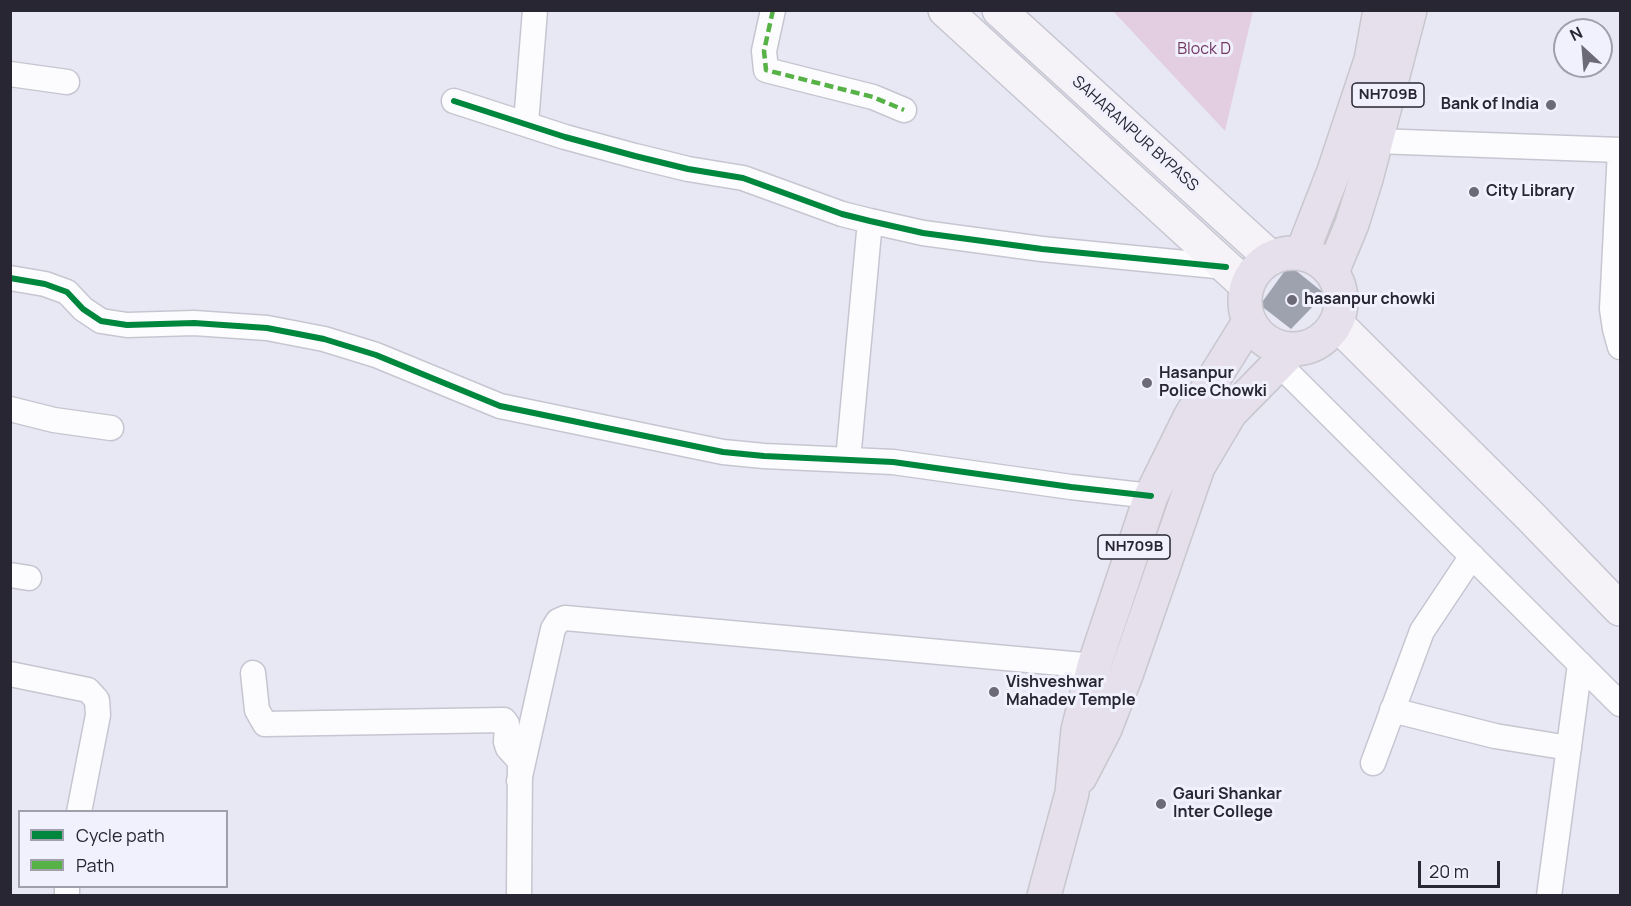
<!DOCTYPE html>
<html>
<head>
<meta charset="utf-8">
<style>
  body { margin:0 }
  #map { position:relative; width:1631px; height:906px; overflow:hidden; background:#e8e8f5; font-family:Manrope,sans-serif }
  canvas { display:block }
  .frame { position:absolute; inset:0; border:12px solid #272632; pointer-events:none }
  .legend { position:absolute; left:18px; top:810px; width:210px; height:78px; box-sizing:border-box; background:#f1f0fd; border:2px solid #a09fac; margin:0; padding:8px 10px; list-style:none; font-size:18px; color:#272632 }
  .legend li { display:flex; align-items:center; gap:12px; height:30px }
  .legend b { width:30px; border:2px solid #a09fac }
  .north { position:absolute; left:1553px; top:18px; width:60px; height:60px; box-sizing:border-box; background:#f1f0fd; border:2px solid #a09fac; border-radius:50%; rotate:334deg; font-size:16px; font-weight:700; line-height:24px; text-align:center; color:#272632 }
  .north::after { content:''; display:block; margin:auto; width:21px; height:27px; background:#6b6a76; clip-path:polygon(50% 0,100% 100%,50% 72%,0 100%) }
  .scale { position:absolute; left:1418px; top:861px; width:82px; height:27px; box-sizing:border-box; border:3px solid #272632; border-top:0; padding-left:8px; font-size:18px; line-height:21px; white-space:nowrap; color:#272632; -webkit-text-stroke:4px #f1f0fd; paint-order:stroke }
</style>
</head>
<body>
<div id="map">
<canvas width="1631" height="906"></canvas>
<div class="frame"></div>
<ul class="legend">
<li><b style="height:8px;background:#00873e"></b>Cycle path</li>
<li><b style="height:8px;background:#56b246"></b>Path</li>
</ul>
<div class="north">N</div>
<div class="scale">20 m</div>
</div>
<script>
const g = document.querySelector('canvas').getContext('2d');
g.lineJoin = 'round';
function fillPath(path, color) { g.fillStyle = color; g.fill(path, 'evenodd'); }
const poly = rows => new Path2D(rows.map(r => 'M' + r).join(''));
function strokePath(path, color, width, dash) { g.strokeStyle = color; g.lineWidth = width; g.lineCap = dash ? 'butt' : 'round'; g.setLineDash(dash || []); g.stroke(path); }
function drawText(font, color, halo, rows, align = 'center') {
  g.font = font + ' Manrope,sans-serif'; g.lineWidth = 6; g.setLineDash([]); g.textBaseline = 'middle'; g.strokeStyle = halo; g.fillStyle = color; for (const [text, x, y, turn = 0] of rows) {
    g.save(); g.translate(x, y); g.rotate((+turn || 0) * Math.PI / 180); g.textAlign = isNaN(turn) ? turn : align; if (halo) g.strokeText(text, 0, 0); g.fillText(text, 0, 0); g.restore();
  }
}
fillPath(poly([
  [1113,11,1253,11,1225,131]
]), '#e2cde1');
fillPath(poly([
  [1289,265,1325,294,1291,329,1260,305]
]), '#9ea2af');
const street = poly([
  [773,10,764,51,766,70,873,97,904,110],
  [10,74,67,82],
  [454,101,565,137,635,156,688,169,743,178,842,214,870,221,923,233,1042,249,1226,267],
  [526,123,535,10],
  [1376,141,1620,150],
  [1620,150,1612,309,1615,329,1620,347],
  [10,278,45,284,67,292,83,309,101,321,127,325,194,323,267,328,324,339,376,355,500,406,684,444,723,452,764,456,893,462,1071,487,1151,496],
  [1278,363,1620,704],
  [10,409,54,420,111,428],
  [848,460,870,221],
  [10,575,29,578],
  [253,673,257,710,265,724,504,720,507,724,506,742,508,748,518,759,520,764,519,896],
  [10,674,88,690,97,700,98,715,79,812],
  [1392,710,1495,736,1569,748],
  [1373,763,1422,631,1472,556],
  [519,781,553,629,558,621,565,618,1094,666],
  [67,896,67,886],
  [1549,896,1580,664]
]);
const secondary = poly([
  [945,10,1247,286],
  [999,10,1271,258],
  [1336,323,1531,517,1620,609]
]);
const highway = poly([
  [1302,253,1334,171,1371,60,1380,10],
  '1245 301a48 48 0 1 1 96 0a48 48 0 1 1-96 0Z',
  [1332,272,1352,224,1366,179,1410,10],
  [1080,777,1105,729,1126,675,1198,467,1230,413,1293,349],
  [1044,896,1072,793,1078,730,1094,666,1151,496,1190,417,1249,322]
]);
strokePath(street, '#c6c6d1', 27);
strokePath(secondary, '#c6c6d1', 36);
strokePath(highway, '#c8c7ce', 36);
strokePath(street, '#fcfcfe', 24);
strokePath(secondary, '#f6f3f8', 33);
strokePath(highway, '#e6dfec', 33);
strokePath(poly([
  [773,10,764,51,766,70,873,97,904,110]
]), '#56b246', 4.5, [9, 4.5]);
strokePath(poly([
  [454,101,565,137,635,156,688,169,743,178,842,214,870,221,923,233,1042,249,1226,267],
  [10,278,45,284,67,292,83,309,101,321,127,325,194,323,267,328,324,339,376,355,500,406,684,444,723,452,764,456,893,462,1071,487,1151,496]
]), '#00873e', 6);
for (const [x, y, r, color] of [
  [1551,105,6,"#6b6a76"],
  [1474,192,6,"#6b6a76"],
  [1292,300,6,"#6b6a76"],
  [1147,383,6,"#6b6a76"],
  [994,692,6,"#6b6a76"],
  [1161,804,6,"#6b6a76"]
]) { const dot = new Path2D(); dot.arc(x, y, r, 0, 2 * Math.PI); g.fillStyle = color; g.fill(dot); strokePath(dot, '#f1f0fd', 2); }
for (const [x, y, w] of [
  [1388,95,72],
  [1134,547,72]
]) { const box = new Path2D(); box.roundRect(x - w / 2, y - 12, w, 24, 4.5); g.fillStyle = '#f1f0fd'; g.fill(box); strokePath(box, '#272632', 1.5); }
drawText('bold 15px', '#272632', null, [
  ["NH709B",1388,95],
  ["NH709B",1134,547]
]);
drawText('16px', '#723963', '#f1f0fd', [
  ["Block D",1204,50]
]);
drawText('bold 16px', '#272632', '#f1f0fd', [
  ["Bank of India",1539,105,"right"],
  ["City Library",1486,192],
  ["hasanpur chowki",1304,300],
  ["Hasanpur",1159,374],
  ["Police Chowki",1159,392],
  ["Vishveshwar",1006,683],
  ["Mahadev Temple",1006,701],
  ["Gauri Shankar",1173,795],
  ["Inter College",1173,813]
], 'left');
drawText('16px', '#272632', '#f1f0fd', [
  ["SAHARANPUR BYPASS",1135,134,42]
]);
</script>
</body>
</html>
